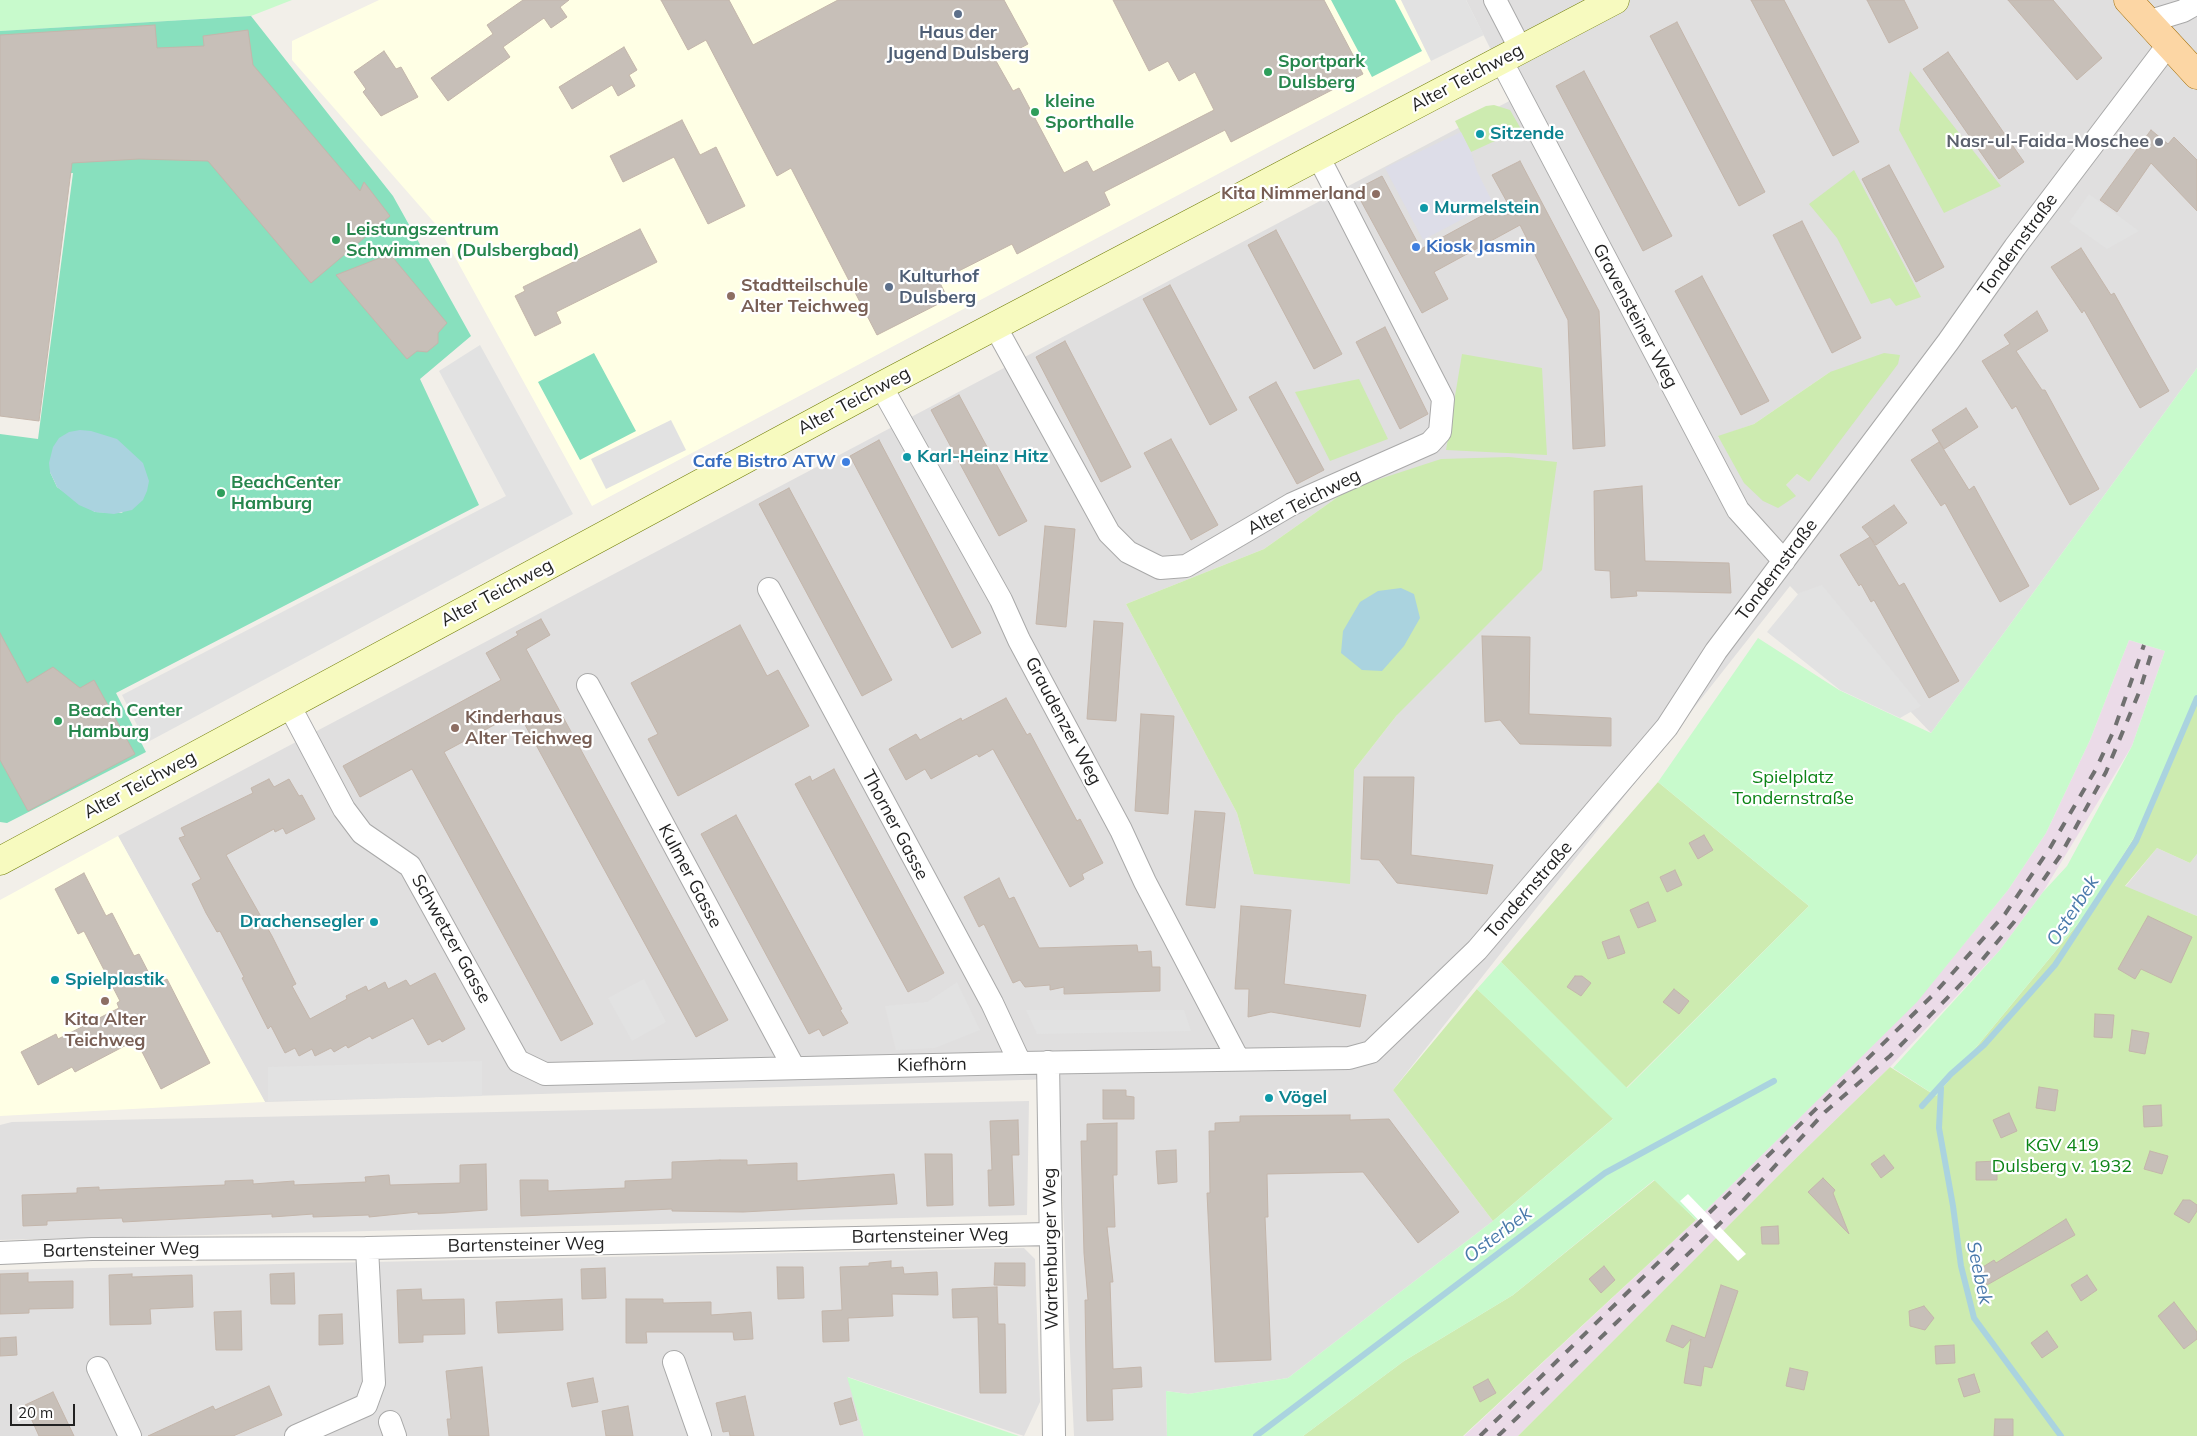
<!DOCTYPE html>
<html>
<head>
<meta charset="utf-8">
<style>
  body { margin:0 }
  #map { position:relative; width:2197px; height:1436px; overflow:hidden; background:#f2efe9; font-family:Mulish,sans-serif }
  canvas { display:block }
  .scale { position:absolute; left:10px; top:1404px; width:65px; height:22px; box-sizing:border-box; border:2px solid #222; border-top:0; padding-left:6px; font-size:15px; line-height:18px; white-space:nowrap; color:#222; -webkit-text-stroke:4px #fff; paint-order:stroke }
</style>
</head>
<body>
<div id="map">
<canvas width="2197" height="1436"></canvas>
<div class="scale">20 m</div>
</div>
<script>
const g = document.querySelector('canvas').getContext('2d');
g.lineJoin = 'round';
function fillPath(path, color) { g.fillStyle = color; g.fill(path, 'evenodd'); }
const poly = rows => new Path2D(rows.map(r => 'M' + r).join(''));
function strokePath(path, color, width, dash) { g.strokeStyle = color; g.lineWidth = width; g.lineCap = dash ? 'butt' : 'round'; g.setLineDash(dash || []); g.stroke(path); }
function drawText(font, color, halo, rows, align = 'center') {
  g.font = font + ' Mulish,sans-serif'; g.lineWidth = 4.5; g.setLineDash([]); g.textBaseline = 'middle'; g.strokeStyle = halo; g.fillStyle = color; for (const [text, x, y, turn = 0] of rows) {
    g.save(); g.translate(x, y); g.rotate((+turn || 0) * Math.PI / 180); g.textAlign = isNaN(turn) ? turn : align; if (halo) g.strokeText(text, 0, 0); g.fillText(text, 0, 0); g.restore();
  }
}
fillPath(poly([
  [1466,0,2197,0,2197,368,1931,733,1790,586,1393,1090,1493,1221,1288,1378,1188,1394,1166,1391,1167,1436,1074,1436,1057,1079,265,1102,118,836,1515,98],
  [1830,372,1809,482,1797,474,1786,485,1718,437,1754,424],
  [1349,489,1397,715,1354,770,1254,874,1237,813,1126,604,1264,549],
  [2157,848,2190,863,2197,854,2197,916,2125,887],
  [1029,1101,1027,1215,0,1240,0,1125,12,1122],
  [1024,1248,1035,1259,1040,1402,1024,1436,848,1377,864,1436,0,1436,0,1270]
]), '#e0dfdf');
fillPath(poly([
  [2129,640,2165,651,2132,746,2043,892,2000,950,1890,1067,1787,1167,1518,1436,1464,1436,1696,1220,1917,1001,2008,890,2046,833,2090,740]
]), '#ebdbe8');
fillPath(poly([
  [379,0,1401,0,1431,61,592,506,439,228,292,60,292,41],
  [118,836,265,1102,0,1116,0,900]
]), '#ffffe5');
fillPath(poly([
  [1910,71,2001,186,1944,213,1899,130],
  [1494,105,1510,110,1521,129,1471,152,1455,121,1486,106],
  [1854,170,1921,297,1896,306,1890,298,1871,304,1837,238,1809,204],
  [1884,353,1900,355,1898,364,1809,482,1797,474,1786,485,1796,496,1778,508,1763,501,1744,483,1718,436,1754,424,1830,372],
  [1462,354,1542,368,1547,455,1446,450],
  [1359,379,1388,439,1330,461,1295,392],
  [1509,457,1557,462,1542,570,1397,715,1354,770,1350,884,1254,874,1237,813,1126,604,1264,549,1349,489,1441,459],
  [2197,702,2197,854,2190,863,2157,848,2125,886,2197,916,2197,1436,1518,1436,1787,1167,1890,1067,1936,1096,2091,908,2147,816],
  [1658,782,1809,906,1626,1088,1501,962],
  [1477,989,1614,1118,1493,1221,1393,1090],
  [1655,1180,1696,1220,1463,1436,1303,1436,1404,1361,1513,1295]
]), '#cdebb0');
fillPath(poly([
  [0,0,292,0,251,16,0,31],
  [2197,368,2197,702,2147,816,2091,908,1936,1096,1893,1068,2000,950,2043,892,2067,866,2132,746,2165,651,2129,640,2090,740,2046,833,2008,890,1917,1002,1696,1220,1654,1180,1513,1295,1404,1361,1303,1436,1167,1436,1166,1391,1188,1394,1288,1378,1493,1221,1613,1119,1477,989,1501,962,1627,1088,1809,906,1658,782,1758,638,1839,690,1931,733],
  [847,1377,1019,1436,864,1436]
]), '#c8facc');
fillPath(poly([
  [1331,0,1395,0,1422,51,1372,77],
  [251,16,393,196,471,336,420,379,479,505,116,693,146,752,7,823,0,822,0,434,38,439,73,173,10,177,0,175,0,31],
  [50,472,123,513,95,512,57,487],
  [594,353,636,431,580,460,538,382]
]), '#88e0be');
fillPath(poly([
  [1401,0,1466,0,1484,35,1431,61],
  [2089,194,2139,231,2107,249,2069,222],
  [480,345,573,514,146,743,122,695,506,496,439,371],
  [671,420,686,450,606,489,591,459],
  [1822,585,1921,706,1900,718,1840,690,1767,632,1799,593],
  [644,979,666,1022,632,1041,608,998],
  [957,982,980,1030,935,1048,896,1050,885,1006,927,1002],
  [1026,1010,1184,1010,1191,1031,1037,1034],
  [482,1061,482,1096,268,1101,268,1067]
]), '#e2e2e2');
fillPath(poly([
  [1461,132,1471,152,1477,171,1493,203,1423,240,1385,168]
]), '#dddde8');
fillPath(poly([
  [80,430,91,431,117,439,143,463,149,481,147,491,143,500,132,510,114,514,95,512,79,505,57,487,50,472,49,463,53,447,59,438,69,432],
  [1401,588,1414,594,1420,618,1404,646,1382,671,1362,670,1341,653,1343,631,1360,602,1378,591]
]), '#aad3df');
fillPath(poly([
  [1688,1194,1746,1254,1738,1261,1680,1201]
]), '#fff');
strokePath(poly([
  [1941,1088,1939,1128,1953,1206,1961,1266,1974,1318,2061,1436],
  [1922,1106,1951,1074,1984,1045,2055,965,2136,841,2197,698],
  [1256,1436,1605,1173,1774,1081]
]), '#aad3df', 6);
const building = poly([
  [523,0,569,0,560,7,567,17,551,28,544,18,503,47,510,57,448,101,431,78,493,34,487,25,523,0],
  [661,0,729,0,753,45,838,0,1004,0,1028,44,996,61,1013,91,1019,88,1064,173,1087,161,1093,172,1214,110,1195,72,1179,81,1168,61,1149,71,1113,0,1324,0,1363,74,1231,142,1225,130,1104,192,1110,205,1017,254,1012,244,939,281,948,299,877,335,791,168,777,176,706,40,688,50,661,0],
  [1751,0,1784,0,1859,142,1833,156,1751,0],
  [1867,0,1904,0,1918,28,1889,43,1867,0],
  [2008,0,2053,0,2102,58,2077,80,2008,0],
  [1677,22,1765,192,1739,206,1650,36,1677,22],
  [155,25,157,48,204,46,203,36,248,30,253,65,360,191,364,182,390,216,311,283,208,161,139,159,72,163,39,421,0,416,0,35,155,25],
  [624,47,637,70,629,75,635,86,618,96,612,85,572,109,559,87,624,47],
  [384,51,396,69,401,67,418,97,381,116,363,92,366,89,354,72,384,51],
  [1948,52,2024,162,1999,179,1923,69,1948,52],
  [1584,71,1672,236,1643,251,1556,86,1584,71],
  [682,120,700,155,716,147,745,206,708,224,674,157,623,182,610,156,682,120],
  [2151,130,2168,144,2174,137,2197,160,2197,211,2151,163,2117,212,2100,200,2151,130],
  [1520,161,1599,311,1605,446,1573,449,1568,320,1520,225,1434,272,1448,299,1422,313,1355,190,1382,176,1421,249,1507,202,1492,175,1520,161],
  [1889,165,1944,267,1916,282,1862,179,1889,165],
  [1802,221,1861,338,1832,353,1773,235,1802,221],
  [640,229,657,262,556,312,561,323,535,336,515,296,525,291,523,287,640,229],
  [1276,230,1342,354,1314,369,1248,245,1276,230],
  [2081,248,2111,295,2114,293,2169,391,2140,408,2084,310,2082,313,2051,267,2081,248],
  [390,254,447,323,438,333,438,343,427,352,417,351,407,359,336,275,390,254],
  [1702,276,1769,401,1741,415,1675,291,1702,276],
  [1170,285,1237,410,1210,425,1143,299,1170,285],
  [2037,311,2048,331,2016,351,2042,390,2045,390,2099,489,2070,505,2016,406,2012,409,1982,361,2010,344,2004,335,2037,311],
  [1385,327,1428,414,1400,429,1356,342,1385,327],
  [1065,341,1131,467,1101,482,1036,357,1065,341],
  [1276,382,1324,470,1297,484,1249,397,1276,382],
  [959,395,1027,521,999,536,931,410,959,395],
  [1966,408,1978,427,1944,449,1932,430,1966,408],
  [1171,439,1218,525,1191,540,1144,453,1171,439],
  [879,440,981,633,952,648,850,456,879,440],
  [1939,442,1969,490,1974,486,2029,586,2000,602,1945,503,1941,506,1911,460,1939,442],
  [1642,486,1645,561,1729,563,1731,593,1636,591,1637,596,1611,598,1610,571,1595,570,1594,491,1642,486],
  [789,488,892,680,862,696,759,504,789,488],
  [1894,505,1907,523,1876,545,1870,537,1899,586,1904,583,1959,681,1929,698,1874,600,1871,602,1861,584,1859,586,1840,555,1870,537,1862,527,1894,505],
  [1045,526,1075,529,1066,627,1036,624,1045,526],
  [541,619,550,635,526,649,728,1020,696,1037,518,712,444,752,593,1024,561,1041,412,769,360,797,343,766,501,680,486,653,518,635,516,632,541,619],
  [1094,621,1123,623,1116,721,1087,719,1094,621],
  [740,625,767,676,778,670,809,726,678,796,648,739,658,734,631,683,740,625],
  [0,633,27,683,53,667,80,688,94,680,135,754,28,811,0,760,0,633],
  [1482,636,1530,637,1529,714,1611,718,1611,746,1520,744,1500,720,1485,722,1482,636],
  [1006,698,1027,735,1030,733,1077,821,1080,819,1103,863,1082,874,1084,879,1070,887,993,749,979,757,977,754,931,779,925,769,906,780,889,749,916,734,920,740,961,718,962,721,1006,698],
  [1141,714,1174,716,1168,814,1135,811,1141,714],
  [834,769,944,973,908,992,795,784,810,776,812,781,834,769],
  [1364,777,1414,777,1411,855,1493,865,1487,894,1397,883,1379,860,1361,859,1364,777],
  [269,779,274,787,289,779,299,796,302,795,315,819,286,834,283,828,275,832,274,829,226,855,272,936,296,984,292,986,310,1019,347,999,346,996,366,986,368,991,385,982,388,989,406,980,410,986,435,973,465,1029,442,1042,440,1039,428,1045,413,1018,372,1039,370,1036,348,1048,346,1045,334,1052,331,1048,315,1056,312,1049,299,1056,295,1048,285,1053,271,1026,268,1029,242,978,244,977,220,931,217,932,206,913,192,884,201,879,179,838,185,836,181,828,253,793,251,788,269,779],
  [1195,811,1225,813,1215,908,1186,905,1195,811],
  [736,815,842,1009,840,1010,848,1023,823,1036,819,1029,809,1034,701,834,736,815],
  [1704,835,1713,850,1698,859,1689,843,1704,835],
  [1675,870,1682,885,1667,892,1660,877,1675,870],
  [84,873,106,916,112,913,134,956,139,954,155,985,167,979,210,1063,161,1089,136,1040,75,1072,72,1067,38,1085,21,1052,56,1034,58,1039,119,1008,117,1003,120,1001,84,931,78,934,55,889,84,873],
  [999,878,1009,899,1014,897,1039,948,1137,945,1138,952,1151,951,1152,967,1160,967,1160,991,1064,994,1064,987,1050,990,1050,985,1025,987,1020,980,1013,983,984,924,979,927,964,897,999,878],
  [1648,902,1656,921,1638,928,1630,910,1648,902],
  [1241,906,1291,910,1284,984,1366,995,1360,1027,1271,1012,1248,1017,1249,989,1235,989,1241,906],
  [2148,916,2192,937,2171,983,2141,969,2135,979,2118,969,2148,916],
  [1619,936,1625,953,1608,959,1602,942,1619,936],
  [1575,976,1582,976,1591,983,1581,996,1567,987,1575,976],
  [1674,989,1689,1001,1679,1014,1663,1002,1674,989],
  [2095,1014,2114,1015,2112,1038,2094,1037,2095,1014],
  [2132,1030,2149,1033,2145,1054,2129,1051,2132,1030],
  [2039,1087,2058,1090,2055,1111,2036,1108,2039,1087],
  [1103,1090,1126,1090,1126,1096,1134,1097,1134,1119,1103,1119,1103,1090],
  [2161,1105,2162,1126,2144,1127,2143,1106,2161,1105],
  [2009,1113,2017,1131,2001,1138,1993,1120,2009,1113],
  [1350,1115,1350,1120,1389,1119,1459,1212,1418,1243,1363,1172,1267,1174,1268,1217,1265,1217,1271,1360,1215,1362,1207,1193,1210,1193,1209,1131,1215,1131,1215,1123,1240,1122,1240,1116,1350,1115],
  [1018,1120,1019,1155,1012,1155,1014,1205,989,1206,988,1170,992,1170,990,1121,1018,1120],
  [1117,1123,1117,1175,1113,1175,1115,1227,1107,1227,1113,1282,1110,1282,1113,1369,1141,1367,1142,1387,1112,1389,1113,1420,1087,1421,1085,1300,1088,1300,1084,1253,1081,1141,1087,1141,1087,1124,1117,1123],
  [1176,1150,1177,1182,1158,1184,1156,1151,1176,1150],
  [2150,1151,2168,1156,2162,1174,2144,1169,2150,1151],
  [925,1154,952,1154,953,1205,927,1206,925,1154],
  [1884,1155,1894,1168,1881,1178,1871,1164,1884,1155],
  [720,1160,747,1160,747,1165,797,1163,797,1181,894,1174,897,1204,743,1212,672,1211,672,1209,521,1216,520,1180,548,1180,548,1191,625,1188,625,1181,672,1179,672,1162,720,1160],
  [1997,1161,1997,1180,1976,1180,1976,1162,1997,1161],
  [486,1164,487,1210,445,1213,418,1214,418,1212,369,1217,369,1215,313,1217,313,1214,272,1217,272,1214,123,1222,122,1218,47,1221,47,1225,23,1226,22,1195,77,1193,77,1188,99,1187,99,1190,225,1185,225,1181,253,1180,253,1184,294,1181,294,1185,366,1182,365,1177,389,1175,390,1185,460,1183,460,1165,486,1164],
  [1823,1178,1835,1190,1833,1193,1849,1234,1808,1192,1823,1178],
  [2183,1200,2190,1200,2197,1205,2197,1211,2189,1223,2174,1214,2183,1200],
  [2066,1219,2075,1235,1987,1285,1978,1270,1994,1260,1996,1263,2066,1219],
  [1778,1226,1779,1244,1762,1244,1761,1227,1778,1226],
  [891,1261,891,1268,903,1267,904,1274,937,1272,938,1295,892,1294,893,1316,848,1318,849,1341,823,1342,822,1311,842,1310,840,1267,869,1266,869,1263,891,1261],
  [995,1263,1025,1263,1025,1286,994,1285,995,1263],
  [1604,1266,1615,1280,1601,1293,1589,1279,1604,1266],
  [777,1267,803,1267,804,1298,778,1299,777,1267],
  [605,1268,606,1298,582,1299,581,1269,605,1268],
  [28,1273,28,1282,73,1281,73,1308,29,1309,29,1313,0,1314,0,1274,28,1273],
  [294,1273,295,1304,271,1304,270,1274,294,1273],
  [132,1274,132,1277,192,1275,193,1307,150,1309,151,1324,110,1325,109,1275,132,1274],
  [2087,1275,2097,1290,2081,1301,2071,1285,2087,1275],
  [1721,1285,1738,1291,1712,1368,1704,1366,1701,1386,1684,1383,1691,1339,1683,1348,1666,1341,1672,1325,1705,1338,1721,1285],
  [997,1287,998,1324,1005,1324,1006,1393,980,1393,978,1317,953,1318,952,1289,997,1287],
  [421,1289,422,1300,464,1299,465,1334,423,1335,423,1342,399,1343,397,1290,421,1289],
  [562,1299,563,1330,498,1333,496,1302,562,1299],
  [626,1299,663,1299,663,1303,711,1302,711,1315,751,1312,753,1339,734,1340,733,1332,646,1332,647,1343,626,1343,626,1299],
  [2174,1302,2197,1332,2197,1339,2184,1349,2158,1316,2174,1302],
  [1924,1306,1934,1318,1925,1330,1910,1326,1909,1311,1924,1306],
  [241,1311,242,1350,216,1350,214,1312,241,1311],
  [342,1314,343,1344,319,1345,319,1315,342,1314],
  [2047,1331,2058,1347,2042,1358,2031,1343,2047,1331],
  [16,1337,17,1355,0,1356,0,1338,16,1337],
  [1954,1345,1955,1363,1936,1364,1935,1346,1954,1345],
  [482,1367,489,1436,449,1436,447,1419,451,1419,446,1371,482,1367],
  [1790,1368,1808,1372,1804,1390,1786,1386,1790,1368],
  [1974,1374,1980,1392,1964,1397,1958,1379,1974,1374],
  [593,1378,598,1402,572,1407,567,1383,593,1378],
  [1488,1379,1496,1393,1480,1402,1473,1387,1488,1379],
  [269,1386,282,1415,233,1436,148,1436,213,1406,215,1410,269,1386],
  [53,1392,74,1436,39,1436,25,1405,53,1392],
  [745,1396,754,1436,730,1436,729,1431,723,1432,716,1403,745,1396],
  [851,1398,857,1420,840,1425,834,1403,851,1398],
  [628,1406,633,1436,606,1436,602,1411,628,1406],
  [1995,1419,2013,1419,2013,1436,1994,1436,1995,1419]
]);
fillPath(building, '#c7bfb8');
strokePath(building, '#c4b6ab', 1);
const street = poly([
  [1495,0,1521,50],
  [2147,22,2183,11,2197,3],
  [1501,60,1738,510,1784,561],
  [995,326,1109,533,1128,552,1160,568,1186,566,1292,504,1430,443,1440,432,1443,399,1318,156],
  [881,386,1001,600,1019,640,1121,830,1145,882,1238,1059],
  [769,589,992,1003,1020,1063],
  [588,685,794,1068],
  [289,705,344,809,362,833,410,866,518,1061,545,1074,1020,1063,1349,1058,1371,1052,1477,950,1667,727,1716,651,1948,342,2015,247,2168,45],
  [1048,1062,1054,1436],
  [0,1253,92,1249,367,1248,1051,1234],
  [674,1362,700,1436],
  [98,1368,130,1436],
  [390,1422,395,1436],
  [296,1436,366,1405,374,1383,367,1248]
]);
const secondary = poly([
  [0,861,881,386,1615,0]
]);
const primary = poly([
  [2128,0,2197,75]
]);
strokePath(street, '#a9a9a9', 24);
strokePath(secondary, '#707d05', 29);
strokePath(primary, '#a06b00', 29);
strokePath(street, '#fff', 22);
strokePath(secondary, '#f7fabf', 28);
strokePath(primary, '#fcd6a4', 28);
strokePath(poly([
  [1480,1436,1933,995,2005,914,2050,848,2096,769,2114,730,2144,645],
  [1498,1436,1737,1207,1825,1112,1890,1056,1966,979,2014,922,2060,856,2106,772,2140,690,2153,648]
]), '#707070', 4, [10, 10]);
for (const [x, y, r, color] of [
  [958,14,5,"#5c6f8a"],
  [1268,72,5,"#2e9e5b"],
  [1035,112,5,"#2e9e5b"],
  [1480,134,5,"#0f9aa8"],
  [2159,142,5,"#6b7280"],
  [1376,194,5,"#8d6e63"],
  [1424,208,5,"#0f9aa8"],
  [336,240,5,"#2e9e5b"],
  [1416,247,5,"#3f7fe0"],
  [889,287,5,"#5c6f8a"],
  [731,296,5,"#8d6e63"],
  [907,457,5,"#0f9aa8"],
  [846,462,5,"#3f7fe0"],
  [221,493,5,"#2e9e5b"],
  [58,721,5,"#2e9e5b"],
  [455,728,5,"#8d6e63"],
  [374,922,5,"#0f9aa8"],
  [55,980,5,"#0f9aa8"],
  [105,1001,5,"#8d6e63"],
  [1269,1098,5,"#0f9aa8"]
]) { const dot = new Path2D(); dot.arc(x, y, r, 0, 2 * Math.PI); g.fillStyle = color; g.fill(dot); strokePath(dot, '#fff', 2); }
drawText('bold 18px', '#4e5e75', '#fff', [
  ["Haus der",958,33],
  ["Jugend Dulsberg",958,54],
  ["Kulturhof",899,277,"left"],
  ["Dulsberg",899,298,"left"]
]);
drawText('bold 18px', '#27864d', '#fff', [
  ["Sportpark",1278,62],
  ["Dulsberg",1278,83],
  ["kleine",1045,102],
  ["Sporthalle",1045,123],
  ["Leistungszentrum",346,230],
  ["Schwimmen (Dulsbergbad)",346,251],
  ["BeachCenter",231,483],
  ["Hamburg",231,504],
  ["Beach Center",68,711],
  ["Hamburg",68,732]
], 'left');
drawText('18px', '#222', '#fff', [
  ["Alter Teichweg",1467,78,-28],
  ["Tondernstraße",2018,245,-54],
  ["Gravensteiner Weg",1635,316,62],
  ["Alter Teichweg",854,401,-28],
  ["Alter Teichweg",1304,502,-27],
  ["Tondernstraße",1777,570,-53],
  ["Alter Teichweg",497,593,-28],
  ["Graudenzer Weg",1063,721,62],
  ["Alter Teichweg",140,785,-28],
  ["Thorner Gasse",895,825,62],
  ["Kulmer Gasse",690,876,62],
  ["Tondernstraße",1529,890,-49],
  ["Schwetzer Gasse",451,939,61],
  ["Kiefhörn",932,1065,-1],
  ["Bartensteiner Weg",930,1236,-1],
  ["Bartensteiner Weg",526,1245,-1],
  ["Wartenburger Weg",1051,1249,-91],
  ["Bartensteiner Weg",121,1250,-1]
]);
drawText('bold 18px', '#0d838f', '#fff', [
  ["Sitzende",1490,134],
  ["Murmelstein",1434,208],
  ["Karl-Heinz Hitz",917,457],
  ["Drachensegler",364,922,"right"],
  ["Spielplastik",65,980],
  ["Vögel",1279,1098]
], 'left');
drawText('bold 18px', '#5b616d', '#fff', [
  ["Nasr-ul-Faida-Moschee",2149,142]
], 'right');
drawText('bold 18px', '#785e54', '#fff', [
  ["Kita Nimmerland",1366,194,"right"],
  ["Stadtteilschule",741,286],
  ["Alter Teichweg",741,307],
  ["Kinderhaus",465,718],
  ["Alter Teichweg",465,739],
  ["Kita Alter",105,1020,"center"],
  ["Teichweg",105,1041,"center"]
], 'left');
drawText('bold 18px', '#366cbe', '#fff', [
  ["Kiosk Jasmin",1426,247],
  ["Cafe Bistro ATW",836,462,"right"]
], 'left');
drawText('18px', '#0c8416', '#fff', [
  ["Spielplatz",1793,778],
  ["Tondernstraße",1793,799],
  ["KGV 419",2062,1146],
  ["Dulsberg v. 1932",2062,1167]
]);
drawText('italic 19px', '#4a7aab', '#fff', [
  ["Osterbek",2073,911,-57],
  ["Osterbek",1498,1235,-37],
  ["Seebek",1979,1273,78]
]);
</script>
</body>
</html>
